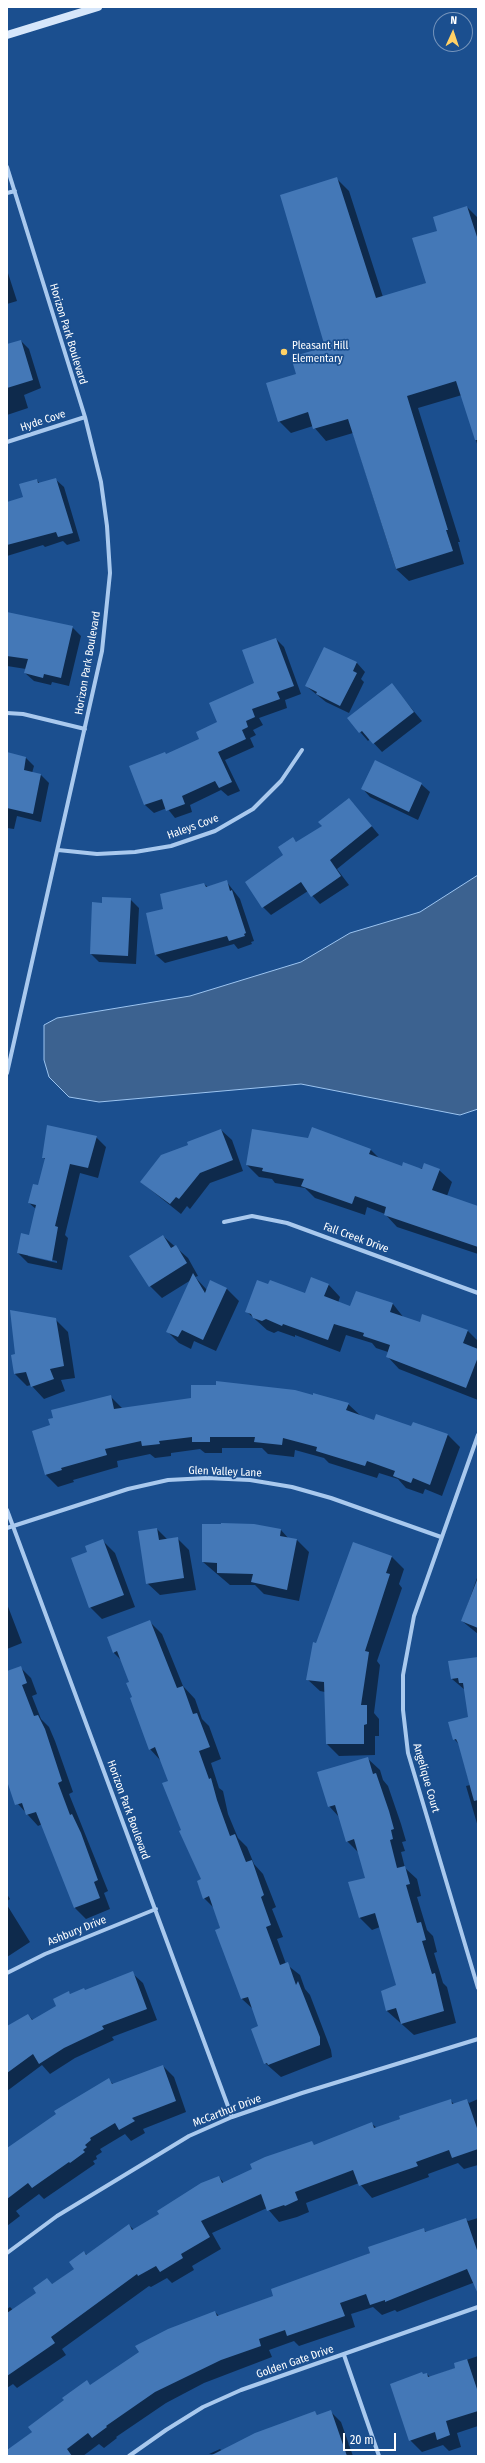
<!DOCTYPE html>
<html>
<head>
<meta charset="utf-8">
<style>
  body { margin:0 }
  #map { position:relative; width:485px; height:2463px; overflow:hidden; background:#1b4f8f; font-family:"Fira Sans Condensed",sans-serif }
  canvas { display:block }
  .frame { position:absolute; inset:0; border:8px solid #fff; pointer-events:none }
  .north { position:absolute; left:433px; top:12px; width:40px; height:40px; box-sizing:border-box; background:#1b4f8f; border:1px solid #7695bc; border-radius:50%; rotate:3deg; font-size:11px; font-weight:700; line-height:16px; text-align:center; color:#fff }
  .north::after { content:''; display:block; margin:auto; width:14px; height:18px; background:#ffd166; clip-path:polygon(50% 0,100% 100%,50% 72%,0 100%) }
  .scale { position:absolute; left:343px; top:2433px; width:53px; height:18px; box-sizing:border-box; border:2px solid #fff; border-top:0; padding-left:5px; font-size:12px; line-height:14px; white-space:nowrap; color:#fff; -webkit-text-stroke:3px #1b4f8f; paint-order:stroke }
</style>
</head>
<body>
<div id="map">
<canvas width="485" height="2463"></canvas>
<div class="frame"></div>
<div class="north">N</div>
<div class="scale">20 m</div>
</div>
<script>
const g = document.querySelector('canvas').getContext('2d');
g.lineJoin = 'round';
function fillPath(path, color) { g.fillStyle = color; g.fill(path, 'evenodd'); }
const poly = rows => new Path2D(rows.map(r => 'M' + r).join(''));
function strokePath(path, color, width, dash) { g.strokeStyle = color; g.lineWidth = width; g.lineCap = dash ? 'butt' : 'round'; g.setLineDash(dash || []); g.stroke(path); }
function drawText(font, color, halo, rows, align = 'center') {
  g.font = font + ' "Fira Sans Condensed",sans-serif'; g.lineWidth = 3.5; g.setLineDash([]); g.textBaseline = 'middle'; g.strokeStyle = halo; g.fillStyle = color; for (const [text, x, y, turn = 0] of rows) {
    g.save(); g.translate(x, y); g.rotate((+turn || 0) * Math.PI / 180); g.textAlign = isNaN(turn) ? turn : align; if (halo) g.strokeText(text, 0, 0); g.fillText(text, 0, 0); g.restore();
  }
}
const water = poly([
  [478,875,478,1109,460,1115,301,1084,99,1102,69,1097,49,1077,44,1060,44,1025,57,1018,190,996,301,962,350,933,420,912,478,875]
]);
fillPath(water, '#3c6290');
strokePath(water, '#9cc4f0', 1);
fillPath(poly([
  [337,179,349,191,383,297,427,283,438,232,467,207,478,218,478,447,462,395,418,408,460,542,458,542,464,564,409,581,396,569,353,433,326,441,313,426,291,433,279,421,297,374,327,347],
  [7,270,17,301,7,304],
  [21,341,29,349,41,388,24,395,28,408,7,415,7,345],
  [55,479,64,487,80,541,67,545,63,541,45,547,43,545,7,556,7,503,24,498,37,480,40,484],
  [7,613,72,627,81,636,69,686,52,682,51,685,34,681,25,673,26,669,7,666],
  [276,639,284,647,301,694,285,700,287,708,259,718,263,725,253,730,256,735,250,738,254,747,225,760,240,791,228,796,221,790,190,805,192,812,175,818,167,808,154,813,145,805,131,766,167,755,200,740,255,684],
  [325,648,357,663,365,672,361,679,364,682,349,713,326,702,306,686],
  [392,685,422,721,382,752,370,739,368,741,348,718],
  [26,758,34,766,32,773,41,775,49,783,41,822,17,816,14,829,7,828,7,759],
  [421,784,430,792,418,820,370,797,362,788],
  [349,799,379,835,337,869,349,885,320,904,308,891,271,915,263,907,293,839,297,843,323,826],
  [226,881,240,899,254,941,251,942,252,944,238,949,234,944,165,963,156,955,147,914,165,910,204,884,208,887],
  [130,899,139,908,136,964,99,962,91,954,103,904],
  [221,1130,232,1140,243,1171,210,1183,190,1209,187,1206,181,1214,141,1182,190,1145],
  [96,1137,106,1147,98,1178,80,1173,65,1235,68,1238,62,1270,28,1263,18,1253,30,1236,36,1209,29,1203,39,1187,46,1160,43,1157],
  [28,1254,57,1261,57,1263,28,1256],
  [370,1149,380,1159,402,1167,439,1170,452,1182,447,1196,478,1208,478,1254,397,1227,385,1214,367,1207,365,1215,315,1198,305,1188,275,1183,272,1179,259,1177,247,1165],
  [163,1236,188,1258,198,1276,195,1277,207,1290,211,1282,227,1289,239,1301,216,1351,194,1341,191,1349,179,1343,167,1331,191,1280,162,1298,150,1286],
  [328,1284,340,1297,338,1303,351,1308,356,1292,393,1304,404,1318,420,1323,423,1315,468,1331,478,1341,478,1400,399,1369,387,1356,388,1352,376,1348,372,1343,346,1335,340,1352,295,1335,295,1337,278,1331,274,1333,267,1330,247,1312,305,1294],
  [55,1319,68,1332,75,1378,61,1380,65,1391,44,1399,31,1385,27,1386,15,1374,16,1355],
  [110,1396,122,1408,348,1404,361,1416,375,1421,412,1428,413,1423,448,1435,460,1447,442,1496,425,1489,423,1494,406,1488,398,1479,379,1473,377,1478,329,1463,324,1458,295,1450,294,1457,268,1454,262,1448,222,1448,222,1453,205,1453,200,1449,171,1453,171,1456,155,1458,150,1454,117,1461,118,1467,73,1480,74,1482,58,1487,46,1475,33,1432,51,1426],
  [254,1525,281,1530,289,1539,297,1540,309,1552,299,1601,264,1594,255,1585,230,1585,203,1562],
  [157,1529,168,1540,177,1538,189,1550,196,1590,160,1595,147,1583],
  [103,1541,115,1553,135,1607,102,1619,90,1607,89,1553],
  [354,1544,392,1557,404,1569,399,1584,402,1588,377,1661,380,1665,374,1713,379,1719,379,1736,375,1736,375,1755,339,1756,327,1744,325,1692,320,1691,307,1679,317,1644],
  [478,1575,478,1634,462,1621],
  [7,1604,22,1643,7,1649],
  [150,1622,162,1634,183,1686,195,1699,202,1719,209,1726,221,1759,211,1763,219,1788,223,1791,228,1814,238,1838,247,1847,254,1864,263,1874,276,1907,272,1909,283,1937,277,1939,286,1964,300,1975,305,1989,310,1995,331,2050,332,2057,281,2077,265,2063,260,2027,254,2010,242,1999,214,1908,204,1898,202,1880,180,1832,183,1831,169,1781,161,1761,150,1749,133,1698,130,1683,122,1661,114,1653,108,1637],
  [478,1658,478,1827,466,1786,470,1785,459,1744,454,1739,469,1717,465,1690,452,1679,449,1662],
  [20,1667,31,1678,37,1694,32,1696,41,1719,49,1727,55,1741,73,1792,69,1794,108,1891,104,1893,110,1909,86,1919,75,1908,42,1824,38,1826,18,1804,7,1770,7,1672],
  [367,1758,380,1770,383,1780,388,1786,401,1824,406,1841,402,1842,405,1851,401,1852,405,1868,417,1879,421,1896,417,1897,427,1930,433,1936,437,1952,434,1953,443,1983,447,1987,456,2023,414,2035,387,2011,382,1991,397,1985,380,1927,372,1930,359,1917,366,1878,359,1853,347,1841,340,1818,329,1806],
  [7,1894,10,1899,7,1901],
  [7,1905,30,1942,7,1957],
  [132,1973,143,1983,157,2020,112,2037,114,2040,75,2058,50,2074,42,2065,7,2091,7,2034,28,2015,34,2021,57,2006,69,1992,71,1995,86,1991],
  [163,2066,174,2077,186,2112,143,2129,145,2133,131,2141,125,2134,100,2149,102,2152,96,2156,97,2159,93,2161,95,2164,44,2199,39,2194,16,2211,20,2216,7,2226,7,2149,109,2080,114,2085],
  [478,2099,478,2165,464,2169,458,2163,428,2174,429,2177,372,2198,359,2183,306,2203,309,2212,297,2217,279,2222,267,2208,212,2233,221,2249,192,2266,194,2270,172,2283,167,2278,151,2287,149,2286,62,2349,66,2355,17,2388,13,2384,7,2388,7,2309,10,2307,13,2310,75,2269,84,2252,87,2255,129,2225,134,2230,219,2177,224,2183,312,2143,315,2146,372,2124,377,2128,450,2100,454,2104,467,2100,469,2103],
  [478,2218,478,2281,397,2312,395,2310,382,2315,373,2307,351,2314,355,2327,299,2346,294,2341,269,2350,272,2357,204,2383,166,2403,116,2437,117,2438,104,2448,99,2444,83,2456,7,2456,7,2452,91,2386,215,2312,219,2316,275,2296,423,2229,426,2232,465,2219,468,2221],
  [478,2356,478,2426,457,2433,461,2447,449,2451,443,2445,422,2452,410,2440,423,2375,427,2374,430,2377,456,2368,455,2364],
  [330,2411,341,2422,353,2456,209,2454,220,2449,222,2451,315,2412,318,2416]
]), '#0007');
fillPath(poly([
  [337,177,376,298,426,283,412,238,437,231,433,217,467,206,478,240,478,440,475,440,456,381,407,396,448,530,446,530,453,551,396,569,348,419,313,429,308,412,278,422,266,383,296,374,291,357,325,347,280,195],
  [21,340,33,380,7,388,7,344],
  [56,478,73,533,58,537,56,532,7,545,7,502,23,497,19,484,37,479,38,483],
  [7,612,73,626,61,678,44,674,43,678,24,673,28,659,7,656],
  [276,638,294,686,277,692,280,699,252,709,255,717,246,721,248,727,242,730,246,739,218,752,232,782,219,788,215,781,182,796,185,804,166,811,162,799,144,805,129,766,165,752,166,754,199,739,196,732,217,722,209,703,254,683,242,650],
  [324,647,357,662,353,671,357,673,340,706,316,694,317,692,305,686],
  [392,683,414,712,373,744,362,731,359,733,347,718],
  [7,752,26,757,24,770,41,774,33,814,7,808],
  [375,760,422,783,409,812,361,789],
  [349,798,372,826,330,860,341,876,311,897,301,882,262,908,245,882,283,855,278,847,293,837,296,842,322,826,318,822],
  [227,880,230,891,232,890,246,933,244,934,245,936,229,941,227,936,155,955,146,913,163,909,160,894,204,883,206,887],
  [102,897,131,898,128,956,90,954,92,902,102,903],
  [47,1125,97,1136,88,1168,70,1164,55,1226,58,1227,52,1261,17,1253,21,1233,29,1235,36,1205,28,1203,33,1184,38,1185,45,1158,42,1158],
  [312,1127,371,1149,369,1154,402,1166,403,1162,422,1169,424,1163,440,1169,432,1190,478,1206,478,1247,384,1215,386,1207,355,1196,352,1204,301,1186,304,1179,262,1171,263,1168,246,1165,252,1129,308,1138],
  [221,1129,233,1160,200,1173,179,1199,176,1197,170,1204,140,1182,161,1155,188,1145,187,1142],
  [163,1235,171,1248,176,1245,187,1263,149,1287,129,1256],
  [193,1273,205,1293,210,1280,227,1288,203,1340,182,1330,178,1337,166,1332],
  [311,1277,329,1284,324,1296,350,1306,356,1291,393,1303,390,1312,420,1322,422,1314,468,1330,463,1343,478,1349,478,1357,466,1388,386,1357,390,1345,363,1336,364,1333,334,1324,328,1340,283,1324,282,1326,266,1319,262,1321,253,1318,251,1314,245,1312,257,1280,268,1284,270,1280,305,1293],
  [10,1310,56,1318,64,1366,50,1369,54,1379,31,1387,26,1372,14,1374,11,1355,15,1354],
  [216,1381,295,1390,313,1395,313,1393,349,1403,346,1410,374,1420,376,1414,411,1426,413,1422,448,1434,430,1485,413,1478,411,1483,393,1476,395,1471,367,1461,365,1466,316,1451,317,1447,283,1438,282,1445,254,1442,255,1437,210,1437,210,1442,192,1442,192,1437,159,1441,160,1444,142,1446,141,1441,105,1449,107,1455,61,1468,62,1470,45,1475,32,1431,50,1425,48,1419,53,1418,51,1410,111,1395,114,1409,191,1398,191,1385,216,1385],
  [221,1523,254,1524,281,1529,280,1536,297,1539,287,1590,251,1582,253,1574,217,1573,217,1563,202,1562,202,1524,221,1524],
  [157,1528,159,1540,178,1537,184,1578,146,1584,138,1531],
  [103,1539,124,1595,89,1608,71,1558,87,1552,85,1546],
  [353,1542,392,1556,386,1573,390,1574,365,1651,369,1652,361,1705,367,1705,367,1724,364,1725,364,1744,326,1744,324,1682,306,1680,313,1642,316,1643],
  [477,1580,478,1581,478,1628,461,1621],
  [150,1620,177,1688,183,1686,193,1714,197,1713,210,1747,199,1751,209,1779,211,1778,217,1800,230,1836,235,1834,246,1862,252,1860,264,1895,261,1897,271,1925,266,1927,280,1965,288,1962,296,1985,298,1981,320,2037,320,2045,268,2065,267,2063,264,2064,251,2029,258,2026,248,1997,241,1999,215,1930,220,1928,209,1896,203,1899,197,1881,201,1879,179,1831,181,1830,162,1783,168,1781,155,1747,149,1750,130,1698,132,1697,126,1683,129,1682,117,1651,113,1653,107,1637],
  [478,1657,478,1800,474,1801,458,1743,456,1739,453,1740,448,1722,468,1717,463,1683,459,1683,458,1678,451,1679,448,1661],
  [21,1666,27,1683,22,1685,34,1716,38,1715,45,1729,62,1781,58,1783,70,1815,72,1814,81,1833,98,1880,94,1882,100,1898,74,1908,36,1812,26,1815,22,1803,15,1805,7,1781,7,1671],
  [368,1757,373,1774,376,1773,389,1811,394,1829,391,1830,393,1839,390,1840,397,1868,405,1866,410,1884,406,1885,417,1923,421,1922,426,1940,422,1941,432,1974,435,1973,444,2011,401,2024,396,2008,386,2011,381,1991,396,1985,375,1913,359,1918,348,1882,365,1878,354,1839,346,1842,335,1805,328,1807,317,1772],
  [133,1971,147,2009,102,2026,104,2029,64,2048,39,2064,33,2054,7,2073,7,2026,28,2014,32,2020,56,2006,53,1999,69,1991,70,1994,84,1988,85,1990],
  [163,2065,176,2101,132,2118,135,2121,119,2130,115,2123,90,2138,91,2140,85,2145,87,2147,83,2150,85,2152,70,2163,69,2162,32,2188,28,2183,7,2199,7,2148,56,2114,54,2111,109,2078,112,2084],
  [451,2099,452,2104,467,2099,478,2131,478,2149,452,2158,449,2150,416,2162,418,2166,359,2186,353,2170,295,2192,298,2200,285,2206,284,2205,267,2211,261,2194,201,2221,210,2237,181,2254,183,2258,160,2272,156,2266,138,2276,137,2274,51,2337,55,2343,7,2376,7,2313,36,2293,33,2288,47,2278,52,2284,74,2269,69,2262,84,2251,86,2255,129,2224,132,2230,159,2214,157,2211,201,2183,219,2176,222,2183,252,2169,250,2164,265,2157,312,2141,314,2145,372,2122,374,2128,400,2119,399,2116],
  [466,2218,478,2253,478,2294,467,2269,385,2302,385,2300,370,2305,366,2294,340,2303,345,2316,287,2336,285,2330,259,2339,261,2346,221,2360,155,2392,106,2426,107,2427,92,2438,88,2433,67,2449,72,2456,7,2456,7,2450,32,2432,28,2427,64,2400,62,2398,87,2380,90,2385,139,2352,135,2346,168,2329,215,2311,217,2316,273,2296,271,2289,370,2253,368,2247,424,2228,425,2232],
  [467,2359,478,2392,478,2411,446,2421,450,2435,437,2440,435,2432,409,2441,390,2384,422,2372,423,2374,427,2373,428,2377,455,2368,454,2363],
  [331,2410,347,2456,210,2456,255,2433,315,2411,317,2415]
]), '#4478b7');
strokePath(poly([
  [7,167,85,417,101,482,107,526,110,573,102,651,7,1073],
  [7,193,15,191],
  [7,442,85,417],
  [7,713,23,714,85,729],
  [58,850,97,854,135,852,171,846,215,831,253,809,281,781,302,750],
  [224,1222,252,1216,287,1223,478,1293],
  [478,1435,414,1616,403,1675,403,1710,408,1753,478,1988],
  [7,1510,232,2117],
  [7,1528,128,1489,168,1480,207,1478,250,1480,292,1487,331,1498,441,1537],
  [7,1973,45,1954,156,1909],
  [7,2253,57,2216,189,2136,232,2117,302,2093,478,2039],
  [344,2355,379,2456],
  [129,2456,166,2430,203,2407,241,2390,478,2307]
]), '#a9c9ee', 4);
strokePath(poly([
  [7,35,98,7]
]), '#d6e6fa', 8);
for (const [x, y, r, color] of [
  [284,352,4,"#ffd166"]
]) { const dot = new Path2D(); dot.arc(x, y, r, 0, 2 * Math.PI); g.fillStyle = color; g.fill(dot); strokePath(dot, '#1b4f8f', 1.5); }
drawText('11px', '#fff', '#1b4f8f', [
  ["Horizon Park Boulevard",68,334,73],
  ["Hyde Cove",43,421,-18],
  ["Horizon Park Boulevard",88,663,-80],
  ["Haleys Cove",193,827,-20],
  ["Fall Creek Drive",356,1238,20],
  ["Glen Valley Lane",225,1472,2],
  ["Angelique Court",426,1778,74],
  ["Horizon Park Boulevard",128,1810,70],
  ["Ashbury Drive",77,1931,-22],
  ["McCarthur Drive",227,2111,-21],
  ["Golden Gate Drive",295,2362,-19]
]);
drawText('11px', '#fff', '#1b4f8f', [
  ["Pleasant Hill",292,346],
  ["Elementary",292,359]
], 'left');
</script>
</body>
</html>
